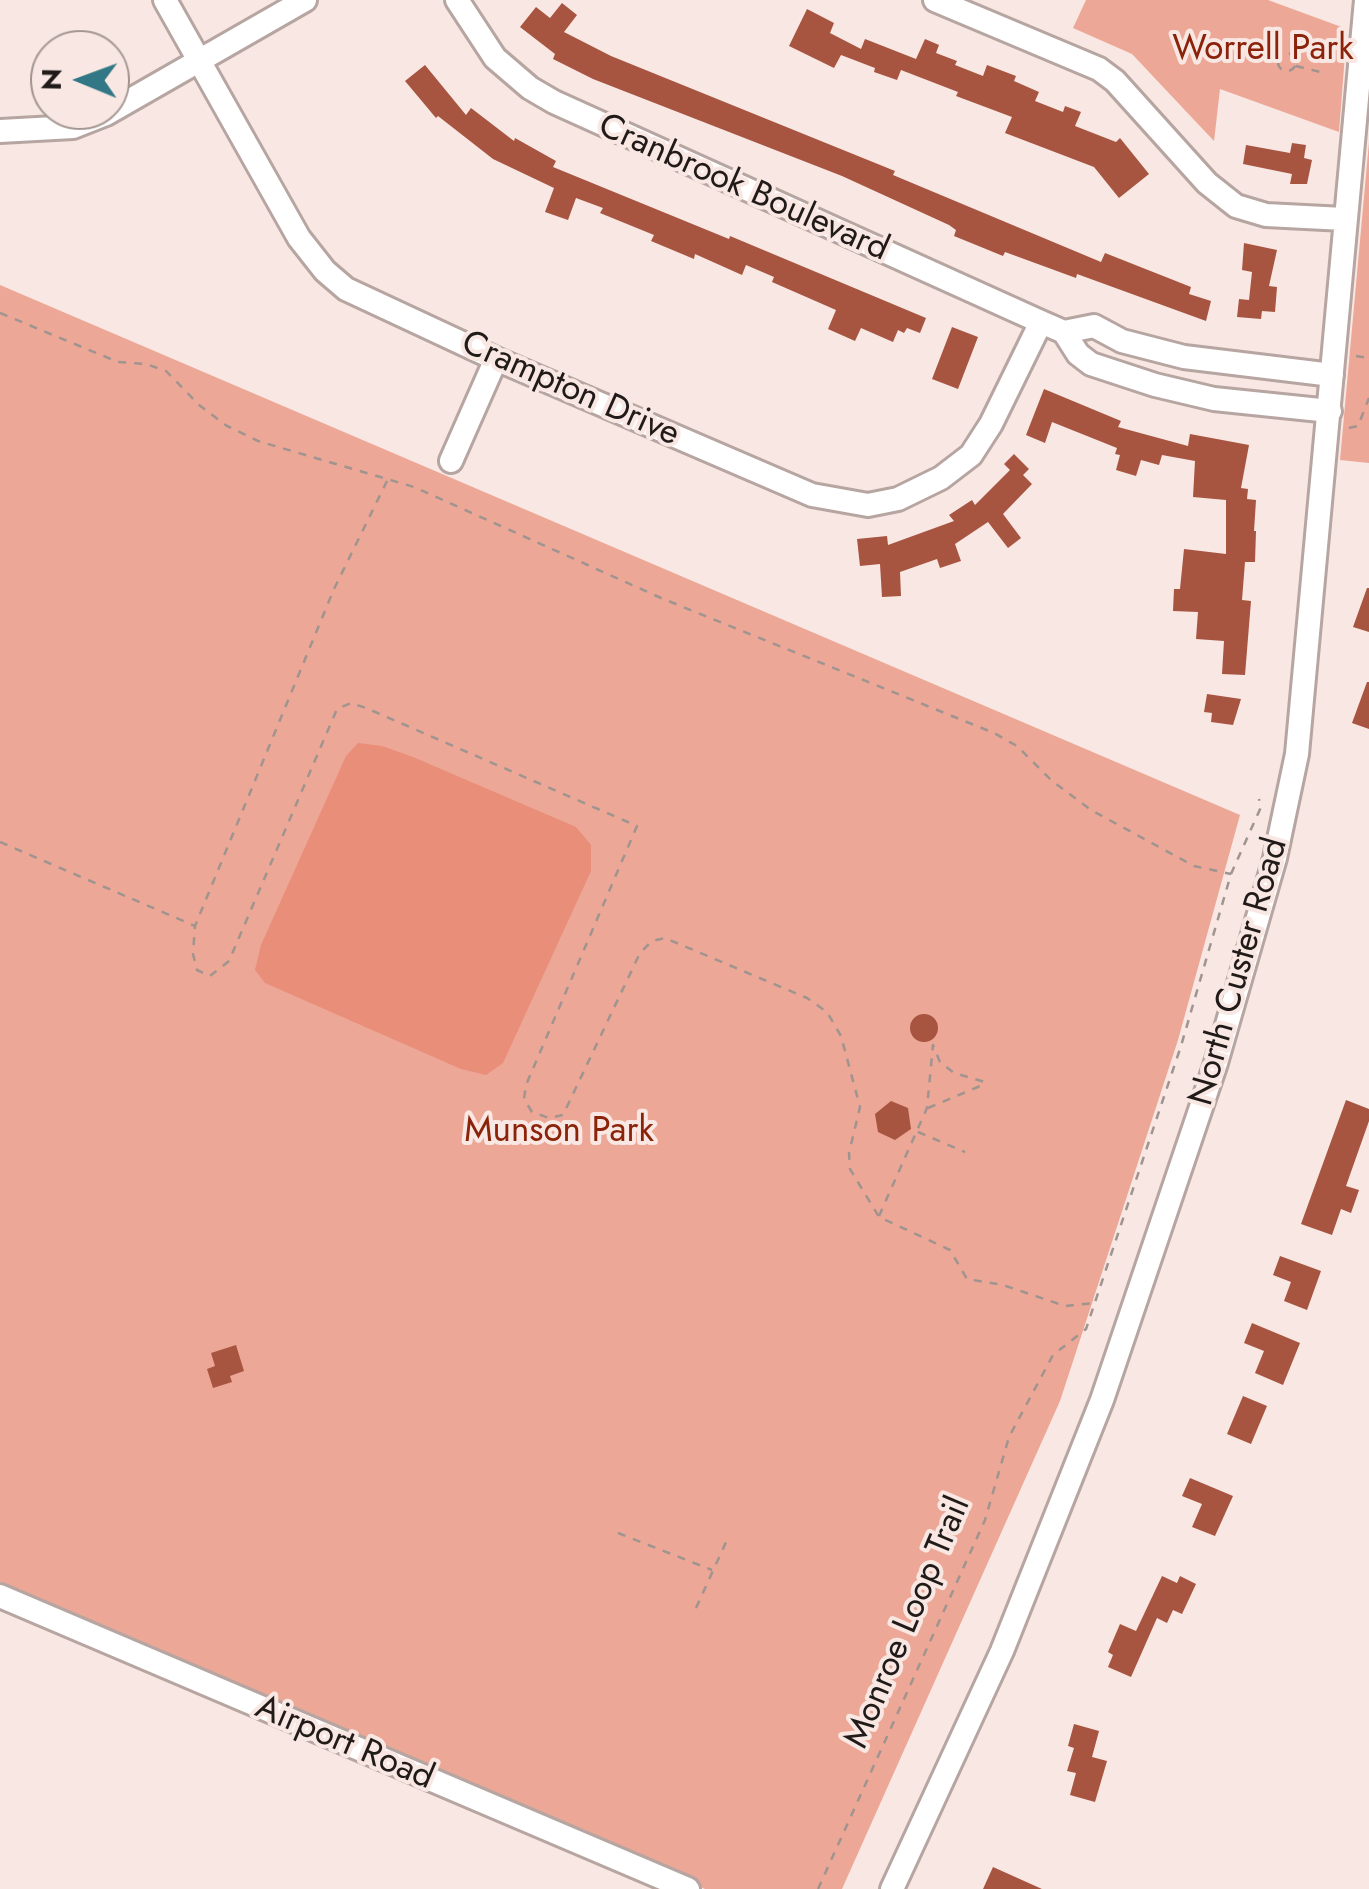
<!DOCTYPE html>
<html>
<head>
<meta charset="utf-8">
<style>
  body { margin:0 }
  #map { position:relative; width:1369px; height:1889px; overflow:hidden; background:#f8e7e2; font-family:Jost,sans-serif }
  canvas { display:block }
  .north { position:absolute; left:30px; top:30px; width:100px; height:100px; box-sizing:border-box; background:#f8e7e2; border:2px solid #a29591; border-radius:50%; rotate:271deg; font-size:28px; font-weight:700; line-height:40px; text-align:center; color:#201a18 }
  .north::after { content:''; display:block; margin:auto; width:35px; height:45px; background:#327785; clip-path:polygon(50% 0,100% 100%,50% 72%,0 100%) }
</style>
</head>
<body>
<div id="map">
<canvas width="1369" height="1889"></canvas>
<div class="north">N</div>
</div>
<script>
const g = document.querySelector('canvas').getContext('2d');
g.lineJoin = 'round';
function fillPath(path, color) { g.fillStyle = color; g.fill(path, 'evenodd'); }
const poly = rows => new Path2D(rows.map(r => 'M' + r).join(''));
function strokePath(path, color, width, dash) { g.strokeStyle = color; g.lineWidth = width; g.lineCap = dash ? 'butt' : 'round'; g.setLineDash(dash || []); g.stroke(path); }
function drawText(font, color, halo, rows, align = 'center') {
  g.font = font + ' Jost,sans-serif'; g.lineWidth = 8; g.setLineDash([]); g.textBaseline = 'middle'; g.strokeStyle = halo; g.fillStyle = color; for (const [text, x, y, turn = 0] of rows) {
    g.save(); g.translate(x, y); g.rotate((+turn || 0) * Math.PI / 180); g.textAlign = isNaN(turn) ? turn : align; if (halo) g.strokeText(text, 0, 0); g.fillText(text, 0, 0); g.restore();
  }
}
fillPath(poly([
  [1086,0,1268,0,1347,29,1339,132,1220,89,1214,141,1132,54,1073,28],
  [1369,142,1369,463,1340,460],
  [0,285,1240,815,1178,1040,1060,1401,842,1889,705,1889,0,1586]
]), '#eda796');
fillPath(poly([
  [358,743,382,746,413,757,576,827,591,845,591,871,503,1063,486,1075,461,1069,265,983,255,970,261,945,346,756]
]), '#e88e79');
fillPath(poly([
  [562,3,577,15,564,32,611,56,895,171,893,175,1101,262,1105,253,1191,287,1189,294,1211,301,1206,321,1077,274,1076,278,1005,252,1003,256,954,236,956,230,949,225,842,176,593,79,553,59,555,54,520,27,536,7,550,18],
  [807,9,834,23,830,33,861,49,865,39,916,59,925,39,939,45,936,53,957,61,955,65,983,76,987,65,1016,76,1014,81,1039,92,1035,101,1063,112,1065,106,1081,112,1075,126,1116,142,1120,138,1149,174,1119,198,1094,167,1005,133,1012,117,956,96,958,92,901,70,897,80,874,72,875,68,841,55,834,68,789,46],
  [425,65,466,115,471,108,514,141,515,138,556,161,553,167,729,239,730,236,926,318,920,333,907,328,904,333,898,330,893,342,861,328,855,341,828,329,836,310,772,282,774,277,746,265,742,275,695,254,694,259,651,241,654,235,600,213,603,208,576,198,568,220,545,212,554,188,493,159,438,116,436,118,405,81],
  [1292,143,1306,145,1304,158,1312,160,1307,184,1290,184,1292,174,1243,164,1246,145,1290,153],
  [1244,243,1277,250,1269,286,1277,287,1275,312,1262,311,1261,319,1237,317,1239,299,1249,300,1252,272,1242,270],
  [952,327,978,337,958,389,932,379],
  [1044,389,1121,421,1118,427,1188,446,1190,434,1249,445,1241,488,1248,489,1247,499,1256,500,1254,531,1256,531,1255,562,1245,562,1242,600,1251,601,1245,675,1222,674,1224,641,1196,639,1198,612,1173,611,1174,589,1180,589,1184,549,1226,554,1226,500,1193,497,1195,461,1162,455,1159,465,1141,460,1136,476,1116,470,1120,455,1115,454,1117,448,1052,422,1045,443,1026,435],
  [1014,454,1029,469,1023,475,1032,484,1003,514,1021,538,1008,548,988,522,955,544,961,561,940,568,937,559,900,572,901,596,882,597,880,564,860,566,857,539,887,536,888,545,954,521,949,515,972,500,975,505,1010,470,1004,464],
  [1367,588,1369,588,1369,632,1353,627],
  [1367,682,1369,682,1369,729,1352,723],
  [1207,694,1241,699,1233,725,1211,722,1212,713,1204,712],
  '910 1028a14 14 0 1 1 28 0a14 14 0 1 1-28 0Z',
  [1346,1100,1369,1109,1369,1121,1346,1186,1359,1190,1351,1213,1341,1209,1332,1235,1301,1224],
  [891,1101,908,1108,911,1129,895,1140,878,1132,875,1114],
  [1280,1256,1321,1271,1307,1310,1284,1301,1291,1282,1273,1275],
  [1252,1323,1300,1343,1283,1385,1255,1373,1264,1351,1244,1343],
  [236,1345,244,1371,230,1376,232,1382,213,1388,207,1369,215,1366,211,1353],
  [1243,1396,1267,1406,1251,1444,1227,1434],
  [1190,1478,1233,1496,1215,1536,1192,1527,1202,1504,1182,1496],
  [1162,1576,1177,1583,1180,1576,1196,1584,1182,1614,1173,1610,1167,1623,1157,1618,1131,1677,1108,1667,1113,1655,1108,1652,1120,1624,1136,1631],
  [1074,1724,1099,1731,1092,1757,1107,1761,1095,1802,1070,1795,1076,1773,1067,1771,1074,1748,1068,1746],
  [993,1867,1042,1889,983,1889]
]), '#a75441');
const minor = poly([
  [165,0,299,238,325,271,346,289,496,359,812,495,868,505,898,499,941,478,971,455,991,424,1041,322],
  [457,0,495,58,530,88,554,102,1041,322,1064,332,1094,326,1122,341,1184,357,1332,375],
  [935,0,1099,69,1115,81,1207,183,1236,206,1266,215,1344,219],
  [0,131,73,127,106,114,305,0],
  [1064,332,1078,354,1091,364,1155,385,1214,399,1330,411],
  [451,461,496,359],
  [0,1596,688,1889],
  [892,1889,1002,1651,1102,1400,1216,1063,1275,858,1297,754,1366,0]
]);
strokePath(minor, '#b6a5a1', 28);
strokePath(poly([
  '1204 48a7 7 0 1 1 14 0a7 7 0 1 1-14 0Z',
  [1218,51,1278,60],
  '1278 62a9 9 0 1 1 18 0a9 9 0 1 1-18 0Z',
  [1296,66,1324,73],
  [0,313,118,362,146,364,166,371,199,405,227,426,258,441,414,487,661,598,994,733,1017,746,1051,780,1091,810,1194,866,1231,874],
  [1356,356,1369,358],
  [1349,428,1358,426,1369,398],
  [387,481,334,589,195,926,193,954,197,970,210,976,229,961,337,709,351,703,366,708,637,826,526,1085,524,1099,532,1112,549,1118,563,1115,640,953,652,941,665,938,807,998,827,1012,841,1036,860,1107,849,1153,850,1169,879,1217,950,1250,967,1279,1003,1285,1065,1306,1094,1303],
  [0,842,195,926],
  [928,1108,985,1084],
  [918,1132,965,1152],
  [879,1216,927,1108,933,1045,940,1062,954,1073,988,1083],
  [618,1533,712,1570],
  [696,1608,727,1540],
  [818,1889,985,1520,1009,1437,1053,1355,1086,1329,1181,1046,1231,874,1261,807,1259,799]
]), '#a09490', 2.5, [8, 8]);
strokePath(minor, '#fff', 22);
drawText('35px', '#8b230a', '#f8e7e2', [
  ["Worrell Park",1263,51],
  ["Munson Park",559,1133]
]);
drawText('35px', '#201a18', '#f8e7e2', [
  ["Cranbrook Boulevard",743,189,24],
  ["Crampton Drive",570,390,24],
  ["North Custer Road",1240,972,-74],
  ["Monroe Loop Trail",909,1623,-67],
  ["Airport Road",344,1744,23]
]);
</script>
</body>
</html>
